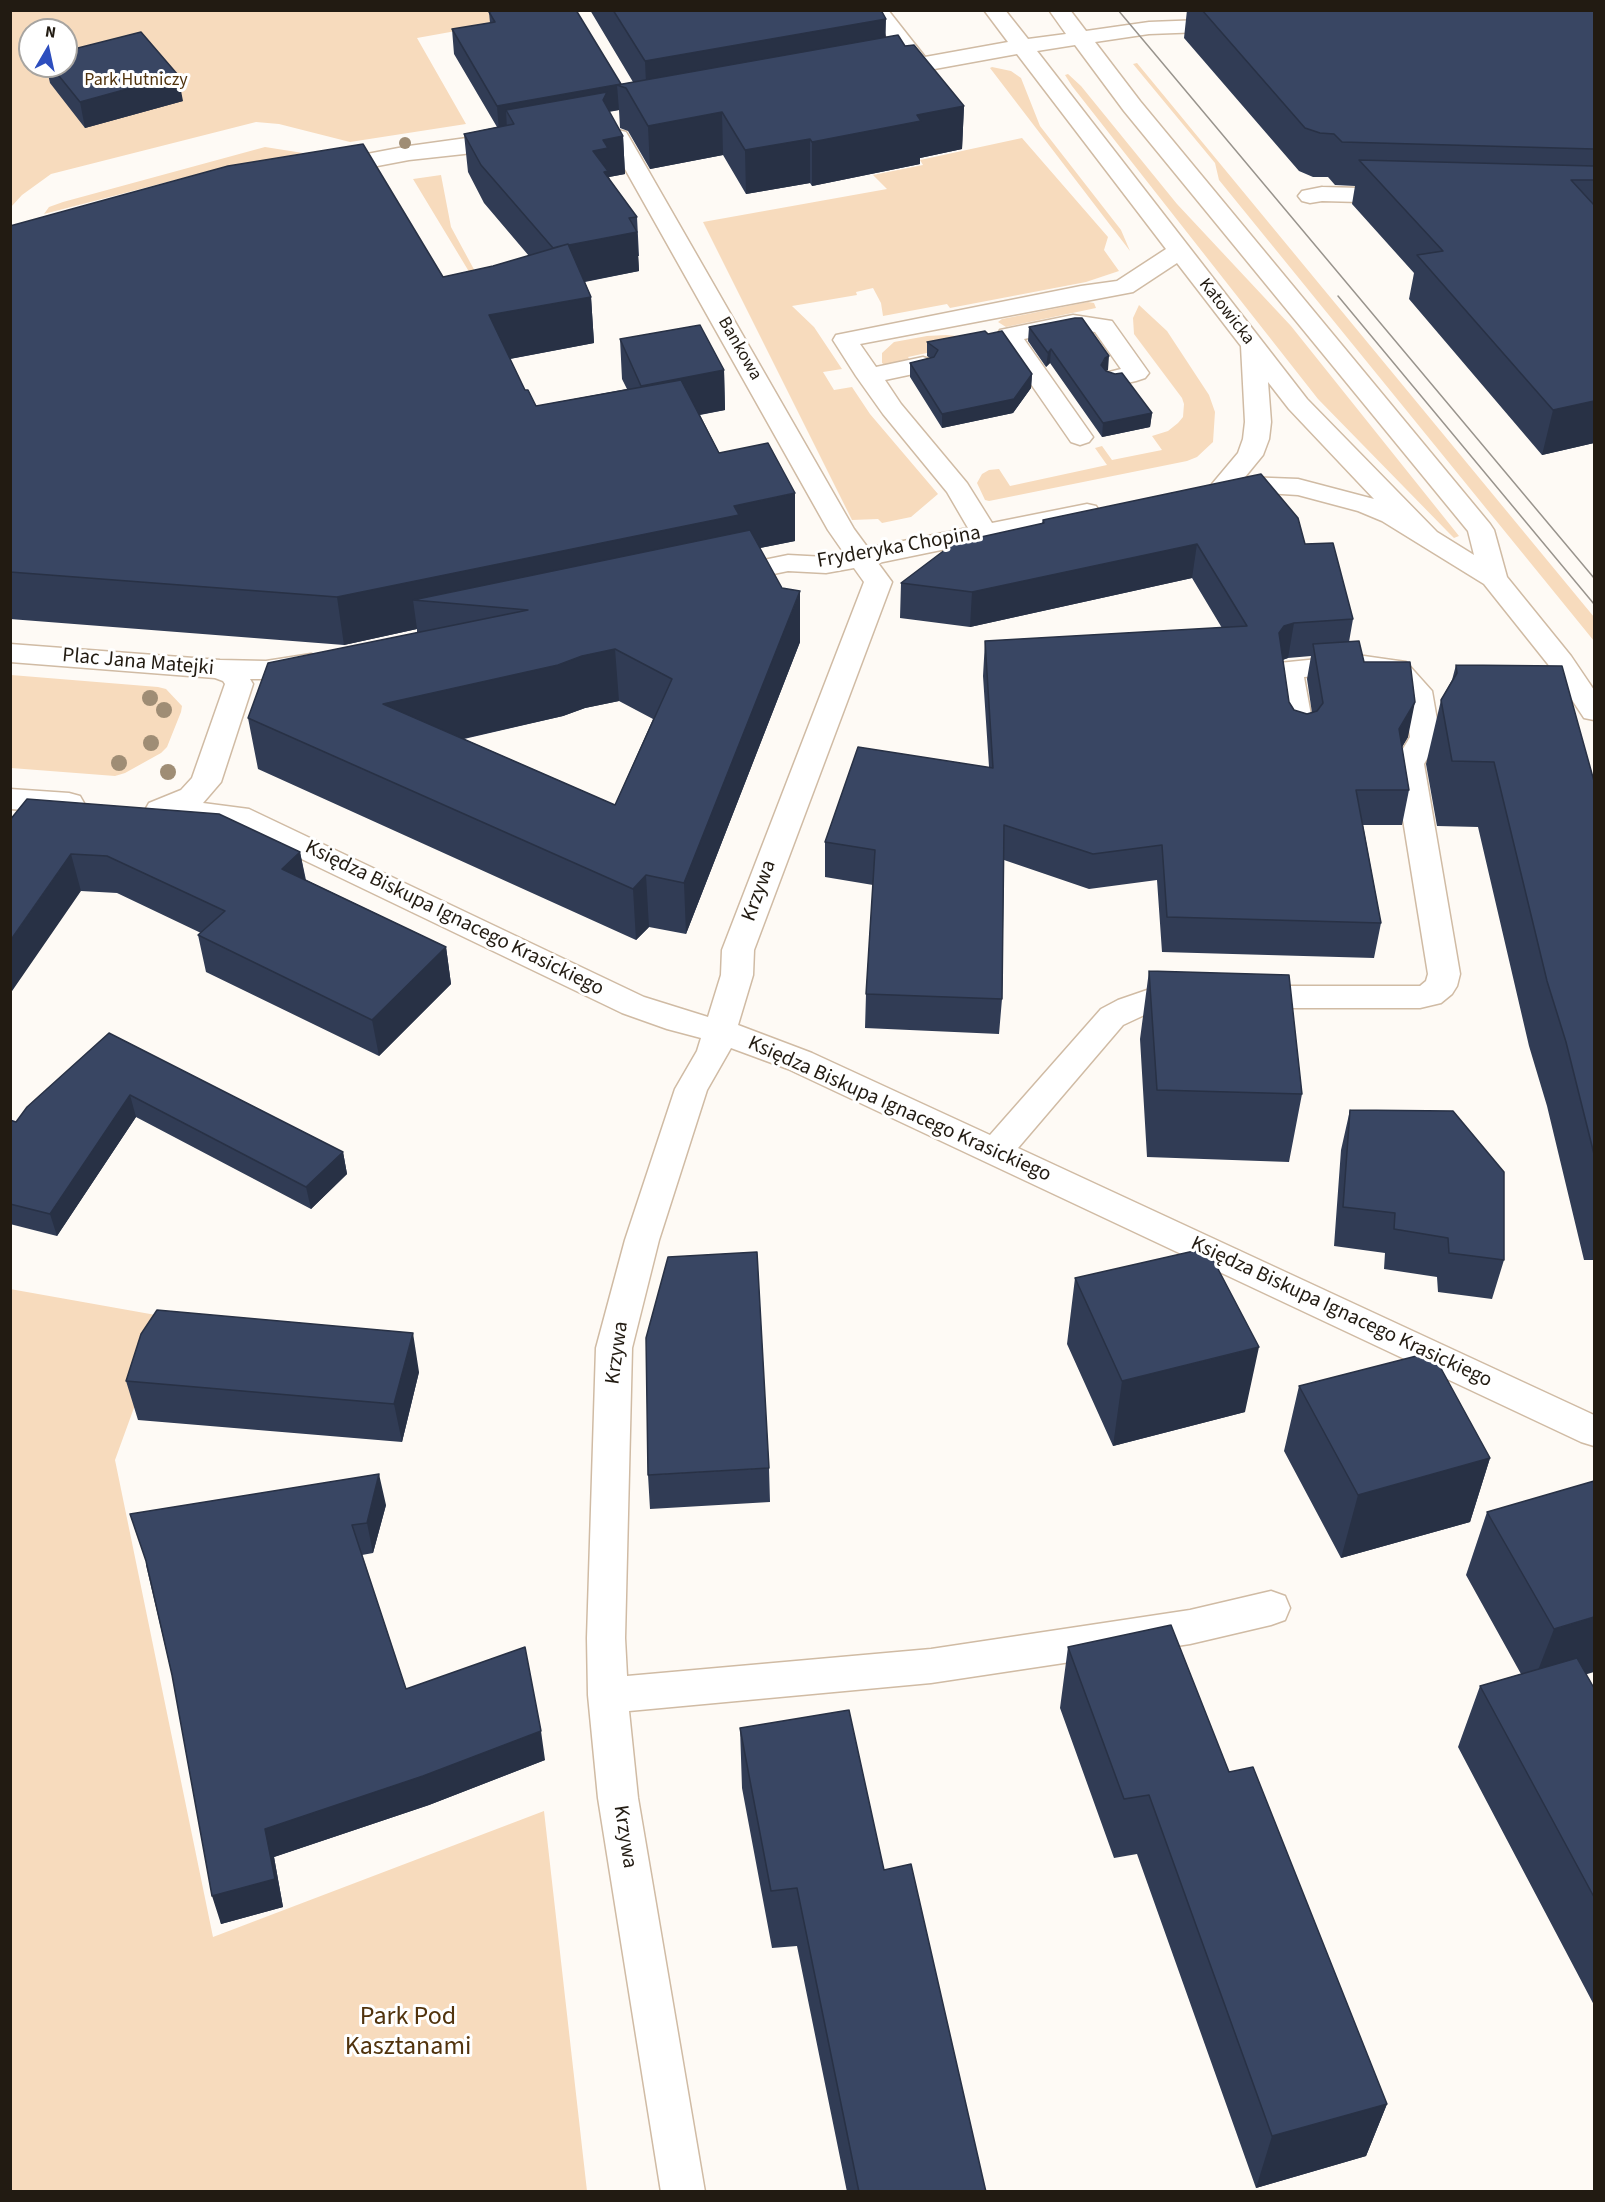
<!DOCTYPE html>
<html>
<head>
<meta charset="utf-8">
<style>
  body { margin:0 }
  #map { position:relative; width:1605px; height:2202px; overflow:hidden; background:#fefaf5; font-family:"Source Sans 3",sans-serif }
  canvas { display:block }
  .frame { position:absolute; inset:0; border:12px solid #221b12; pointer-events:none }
  .north { position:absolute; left:18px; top:18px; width:60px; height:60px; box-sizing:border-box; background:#fff; border:2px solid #a7a4a0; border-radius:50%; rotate:9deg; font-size:16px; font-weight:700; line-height:24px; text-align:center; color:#221b12 }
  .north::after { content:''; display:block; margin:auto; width:21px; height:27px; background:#2d4ebe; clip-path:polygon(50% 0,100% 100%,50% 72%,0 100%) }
</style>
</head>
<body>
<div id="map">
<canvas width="1605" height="2202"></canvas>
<div class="frame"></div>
<div class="north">N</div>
</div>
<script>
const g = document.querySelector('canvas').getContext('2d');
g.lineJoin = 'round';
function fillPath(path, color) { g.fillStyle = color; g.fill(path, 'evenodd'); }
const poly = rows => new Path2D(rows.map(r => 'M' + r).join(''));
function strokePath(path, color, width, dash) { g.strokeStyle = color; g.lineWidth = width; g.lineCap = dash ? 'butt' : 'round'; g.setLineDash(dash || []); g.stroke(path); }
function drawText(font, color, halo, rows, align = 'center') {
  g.font = font + ' "Source Sans 3",sans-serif'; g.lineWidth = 6; g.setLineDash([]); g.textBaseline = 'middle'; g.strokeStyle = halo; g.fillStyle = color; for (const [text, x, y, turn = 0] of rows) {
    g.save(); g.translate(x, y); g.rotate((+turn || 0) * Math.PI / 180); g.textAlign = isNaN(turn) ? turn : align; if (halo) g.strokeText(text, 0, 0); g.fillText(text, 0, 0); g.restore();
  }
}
fillPath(poly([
  [554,10,556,13,417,38,466,124,350,142,279,124,256,122,51,174,22,195,11,207,11,11],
  [30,30,66,30,66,66,30,66],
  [1137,63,1594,617,1594,641,1219,180,1215,163,1133,64],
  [992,67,1011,71,1021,78,1040,126,1121,230,1130,251,990,68],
  [1068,74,1081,86,1177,204,1291,326,1459,536,1454,538,1447,531,1318,399,1072,86,1065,75],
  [1022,138,1108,237,1104,250,1119,271,1086,282,950,308,947,304,883,316,881,303,873,288,856,292,857,295,792,306,814,327,842,369,823,372,834,390,852,387,870,414,938,494,911,517,882,523,878,519,852,520,703,222,887,189,873,175,923,165,920,160],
  [265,147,303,153,202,173,44,214,49,207,63,202],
  [441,175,451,227,497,312,494,313,413,179],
  [1088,302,1094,303,1096,308,1006,327,998,322,1002,319],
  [1139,305,1167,331,1209,395,1215,412,1213,442,1197,457,1187,461,989,501,985,500,977,483,982,474,989,470,999,469,1010,486,1107,465,1095,448,1102,446,1112,460,1162,450,1152,436,1168,431,1178,423,1183,417,1184,404,1182,398,1134,334,1133,318],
  [946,335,992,339,908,357,911,362,886,366,882,363,882,353,894,342,927,336],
  [11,675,158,687,166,689,182,706,181,712,167,747,161,753,125,773,115,776,11,768],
  [10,1289,167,1317,115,1460,213,1937,544,1811,587,2191,11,2191]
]), '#f7dbbd');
const minor = poly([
  [867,10,888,10,925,57,1008,42,984,10,1005,10,1028,39,1066,34,1049,10,1070,10,1086,31,1149,22,1229,19,1237,20,1240,25,1237,30,1229,31,1149,34,1095,42,1140,101,1490,524,1494,530,1507,577,1571,656,1594,690,1594,720,1584,718,1551,668,1484,584,1382,521,1358,511,1298,495,1216,490,1212,484,1238,453,1243,439,1245,422,1241,346,1177,263,1133,292,860,344,876,367,923,357,932,360,936,365,932,370,885,380,901,404,967,483,992,523,1087,504,1096,506,1100,512,1096,518,1087,520,878,563,892,582,754,950,753,975,738,1025,812,1053,990,1135,1101,1009,1118,1000,1150,989,1189,986,1200,989,1205,997,1200,1005,1189,1008,1153,1011,1123,1025,1018,1148,1594,1415,1594,1446,1581,1442,788,1069,731,1048,707,1090,659,1240,632,1348,625,1638,627,1676,931,1649,1190,1610,1271,1591,1285,1596,1290,1608,1285,1620,1271,1625,1190,1644,931,1683,629,1711,638,1798,705,2192,661,2192,598,1798,588,1695,587,1638,596,1348,625,1240,675,1089,697,1051,701,1038,667,1029,622,1013,233,826,166,818,160,820,149,817,145,810,149,803,181,790,192,778,225,684,223,681,215,678,10,662,10,644,220,660,266,661,311,654,321,657,325,663,321,669,266,679,250,679,253,684,221,782,203,803,249,809,644,997,708,1017,721,975,722,950,864,582,854,568,826,573,788,571,725,584,715,582,711,576,715,570,788,555,826,557,844,553,828,530,607,137,610,132,618,130,626,132,629,137,854,529,868,548,968,528,947,492,883,414,856,376,833,340,836,335,1081,286,1117,281,1166,249,1017,54,885,78,877,76,874,71,877,66,905,61,867,10],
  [1075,45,1124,111,1468,531,1474,555,1437,532,1307,399,1037,51,1075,45],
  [1268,382,1289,409,1374,499,1298,479,1245,477,1263,455,1269,439,1271,422,1268,382],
  [510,132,518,134,521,139,518,144,464,154,409,160,330,175,322,173,319,168,322,163,330,161,409,146,510,132],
  [1322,187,1398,189,1406,191,1410,196,1406,201,1398,203,1322,201,1310,203,1302,201,1298,196,1302,191,1322,187],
  [1073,315,1112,321,1149,373,1145,378,1136,381,1114,386,1105,383,1101,378,1105,373,1121,369,1095,332,1073,329,1024,339,1093,437,1089,442,1080,445,1071,442,997,335,1000,330,1073,315],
  [1357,655,1406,662,1432,691,1440,737,1424,764,1460,974,1457,986,1452,994,1441,1003,1420,1008,1246,1008,1235,1005,1230,997,1235,989,1246,986,1420,986,1426,981,1428,974,1394,764,1410,737,1404,693,1388,676,1357,673,1304,677,1315,737,1310,744,1300,747,1290,744,1285,737,1275,669,1279,663,1357,655],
  [10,789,69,793,80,796,84,803,80,810,69,813,10,809,10,789]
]);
strokePath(minor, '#d0bba4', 3);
fillPath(minor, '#fff');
strokePath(poly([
  [1118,10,1594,578],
  [1338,296,1594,604]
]), '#99948d', 1.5);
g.fillStyle = '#9f8d75';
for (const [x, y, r] of [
  [405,143,6],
  [150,698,8],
  [164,710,8],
  [151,743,8],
  [119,763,8],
  [168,772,8]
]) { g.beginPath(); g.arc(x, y, r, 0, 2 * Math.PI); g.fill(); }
fillPath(poly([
  [590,10,881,10,886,38,905,46,964,106,962,149,920,158,920,164,812,186,810,183,746,194,723,155,650,169,628,131,620,128,619,110,609,112,623,136,625,174,609,177,610,180,637,217,639,256,638,256,639,271,585,282,591,297,594,343,510,359,525,390,536,406,627,389,622,379,620,339,724,370,725,410,700,415,719,453,795,541,760,548,800,642,686,934,649,927,636,940,258,769,248,718,417,632,417,629,344,645,10,619,10,226,443,277,493,266,529,256,484,203,468,172,464,134,497,127,454,54,452,29,490,23,489,12,621,84,633,82],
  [619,701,653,719,615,805,464,739,563,716,585,708],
  [1187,10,1594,10,1594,443,1542,455,1409,299,1414,273,1352,204,1355,186,1335,185,1328,177,1313,177,1299,171,1184,38],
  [46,66,66,66,183,101,85,128,50,83],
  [1029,327,1108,370,1105,371,1152,413,1150,427,1102,437,1050,363,1046,367,1028,341],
  [988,334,1032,374,1031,388,1013,413,942,428,910,377,910,363,930,358,927,356,927,342],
  [1043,520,1305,544,1353,619,1349,642,1364,662,1408,737,1402,747,1409,790,1402,825,1363,825,1381,923,1374,958,1162,952,1157,880,1089,889,1004,860,1002,999,999,1034,865,1028,866,994,873,885,825,877,825,842,989,767,983,676,985,641,1222,628,1192,578,970,627,900,618,901,583,1042,523],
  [1311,656,1307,679,1312,713,1307,714,1294,710,1289,702,1283,660,1288,658],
  [1456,665,1594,781,1594,1260,1584,1260,1547,1106,1529,1046,1478,827,1437,826,1426,764,1441,700,1452,680],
  [10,820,300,852,306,880,446,947,451,984,379,1056,206,972,198,935,201,933,117,893,81,891],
  [1149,971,1302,1094,1289,1162,1147,1157,1140,1039],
  [109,1033,343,1152,347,1174,311,1209,136,1117,57,1236,10,1224,10,1120,16,1122],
  [1350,1110,1504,1260,1492,1299,1438,1292,1437,1277,1384,1269,1385,1253,1334,1246,1341,1150],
  [1075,1278,1245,1412,1113,1446,1067,1344],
  [419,1372,402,1442,138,1420,126,1381],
  [1299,1386,1490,1458,1470,1522,1341,1558,1284,1451],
  [769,1468,770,1502,650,1509,648,1475],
  [386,1505,373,1553,362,1555,406,1689,545,1760,429,1805,274,1857,283,1907,221,1924,172,1675,146,1565],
  [1487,1512,1594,1688,1594,2005,1458,1747,1480,1686,1521,1674,1466,1575],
  [1068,1647,1229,1772,1387,2104,1366,2156,1256,2188,1137,1854,1114,1858,1060,1708],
  [740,1728,884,1870,986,2192,847,2192,797,1946,772,1948,742,1788]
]), '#313c55');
fillPath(poly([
  [886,19,885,61,647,105,645,61],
  [178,75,183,101,85,128,80,102],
  [617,85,619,110,514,124,506,110,507,130,499,131,497,106],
  [964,106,962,149,920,158,920,164,812,186,812,142,917,115],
  [722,112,723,155,650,169,648,126],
  [623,136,625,174,609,177,610,187,593,151,603,140],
  [810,139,810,183,746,194,745,150],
  [637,232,639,271,556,287,553,248],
  [591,297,594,343,493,362,489,315],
  [1051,349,1050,363,1046,367,1048,353],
  [1109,356,1108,370,1103,372,1101,365,1105,358],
  [724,370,725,410,643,425,641,386],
  [1032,374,1031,388,1013,413,942,428,942,414],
  [1594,401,1594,443,1542,455,1553,410],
  [1152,413,1150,427,1102,437,1103,423],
  [795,493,795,541,740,552,413,600,417,629,344,645,337,597,734,506],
  [1197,544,1192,578,970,627,972,592],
  [800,591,800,642,686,934,684,883],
  [1294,623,1288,658,1278,661,1279,633,1284,626],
  [615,649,619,701,585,708,563,716,390,755,383,704,582,656],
  [1415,702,1408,737,1392,764,1399,729],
  [300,852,307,889,282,869],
  [71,854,81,891,10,994,10,941],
  [646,875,649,927,636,940,633,889],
  [446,947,451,984,379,1056,372,1020],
  [130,1095,136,1117,57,1236,50,1214],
  [343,1152,347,1174,311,1209,306,1187],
  [413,1333,419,1372,402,1442,394,1404],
  [1259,1347,1245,1412,1113,1446,1122,1381],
  [1490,1458,1470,1522,1341,1558,1358,1495],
  [379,1474,386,1505,373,1553,367,1523],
  [1594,1617,1594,1672,1530,1691,1554,1629],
  [541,1731,545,1760,429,1805,274,1857,283,1907,221,1924,212,1896,265,1829],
  [1387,2104,1366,2156,1256,2188,1272,2136]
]), '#283145');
const building = poly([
  [495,10,576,10,621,84,497,106,452,29,495,22,489,12,495,10],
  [613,10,881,10,886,19,645,61,613,10],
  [1202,10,1594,10,1594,149,1342,142,1334,134,1320,133,1305,128,1202,10],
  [141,32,178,75,80,102,51,66,66,66,66,51,141,32],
  [898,35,905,46,914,45,964,106,917,115,921,121,812,142,810,139,745,150,722,112,648,126,626,88,617,85,898,35],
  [607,92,603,100,623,136,603,140,608,148,593,151,608,171,604,172,637,217,629,218,637,232,569,245,568,244,553,248,481,165,464,134,514,124,506,110,607,92],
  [363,144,443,277,493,266,568,244,591,297,489,315,525,390,528,390,536,406,681,380,719,453,768,443,795,493,734,506,739,515,337,597,10,572,10,226,228,166,363,144],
  [1359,160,1594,166,1594,180,1571,180,1594,205,1594,401,1553,410,1417,255,1443,251,1359,160],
  [1075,318,1082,318,1109,356,1105,358,1101,365,1106,371,1115,374,1122,373,1152,413,1103,423,1051,349,1048,353,1029,327,1075,318],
  [700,325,724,370,641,386,620,339,700,325],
  [985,331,988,334,1002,331,1032,374,1014,399,942,414,910,363,934,357,938,350,927,342,985,331],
  [1261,474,1298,518,1305,544,1333,543,1353,619,1294,623,1284,626,1279,633,1289,702,1294,710,1307,714,1317,711,1323,703,1313,644,1359,641,1364,662,1410,662,1415,702,1399,729,1409,790,1356,790,1381,923,1167,917,1162,845,1093,854,1004,825,1002,999,866,994,875,850,825,842,858,747,993,768,985,641,1247,626,1197,544,972,592,901,583,954,543,1044,523,1043,520,1261,474],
  [750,530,782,588,800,591,684,883,646,875,633,889,248,718,268,663,528,610,413,600,750,530],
  [615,649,672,679,615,805,383,704,558,665,582,656,615,649],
  [1456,665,1562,666,1594,781,1594,1154,1566,1042,1547,981,1494,762,1452,761,1441,700,1457,673,1456,665],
  [27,799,219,814,300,852,282,869,446,947,372,1020,198,935,225,911,107,856,71,854,10,941,10,820,27,799],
  [1149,971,1289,975,1302,1094,1157,1090,1149,971],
  [109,1033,343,1152,306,1187,130,1095,50,1214,10,1204,10,1120,16,1122,27,1107,109,1033],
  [1350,1110,1453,1111,1504,1172,1504,1260,1449,1253,1448,1238,1394,1229,1395,1213,1343,1207,1350,1110],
  [1207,1248,1259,1347,1122,1381,1075,1278,1207,1248],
  [757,1252,769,1468,648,1475,646,1338,668,1257,757,1252],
  [157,1310,413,1333,394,1404,126,1381,141,1334,157,1310],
  [1432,1352,1490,1458,1358,1495,1299,1386,1432,1352],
  [379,1474,367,1523,352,1525,406,1689,525,1647,541,1731,423,1776,265,1829,275,1879,212,1896,172,1675,146,1561,130,1514,379,1474],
  [1594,1481,1594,1617,1554,1629,1487,1512,1594,1481],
  [1171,1625,1229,1772,1253,1767,1387,2104,1272,2136,1149,1795,1124,1799,1068,1647,1171,1625],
  [1577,1658,1594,1688,1594,1897,1480,1686,1577,1658],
  [849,1710,884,1870,911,1864,986,2192,859,2192,797,1888,771,1891,740,1728,849,1710]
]);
fillPath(building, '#394663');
strokePath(building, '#283145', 1.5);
drawText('18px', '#51330d', '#fff', [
  ["Park Hutniczy",136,81]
]);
drawText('18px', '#221b12', '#fff', [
  ["Katowicka",1226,312,52],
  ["Bankowa",739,349,60]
]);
drawText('21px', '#221b12', '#fff', [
  ["Fryderyka Chopina",899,548,-10],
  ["Plac Jana Matejki",138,663,5],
  ["Krzywa",760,891,-70],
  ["Księdza Biskupa Ignacego Krasickiego",454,919,26],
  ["Księdza Biskupa Ignacego Krasickiego",899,1110,24],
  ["Księdza Biskupa Ignacego Krasickiego",1341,1313,25],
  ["Krzywa",618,1353,-82],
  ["Krzywa",624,1837,81]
]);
drawText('26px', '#51330d', '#fff', [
  ["Park Pod",408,2018],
  ["Kasztanami",408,2048]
]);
</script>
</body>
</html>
